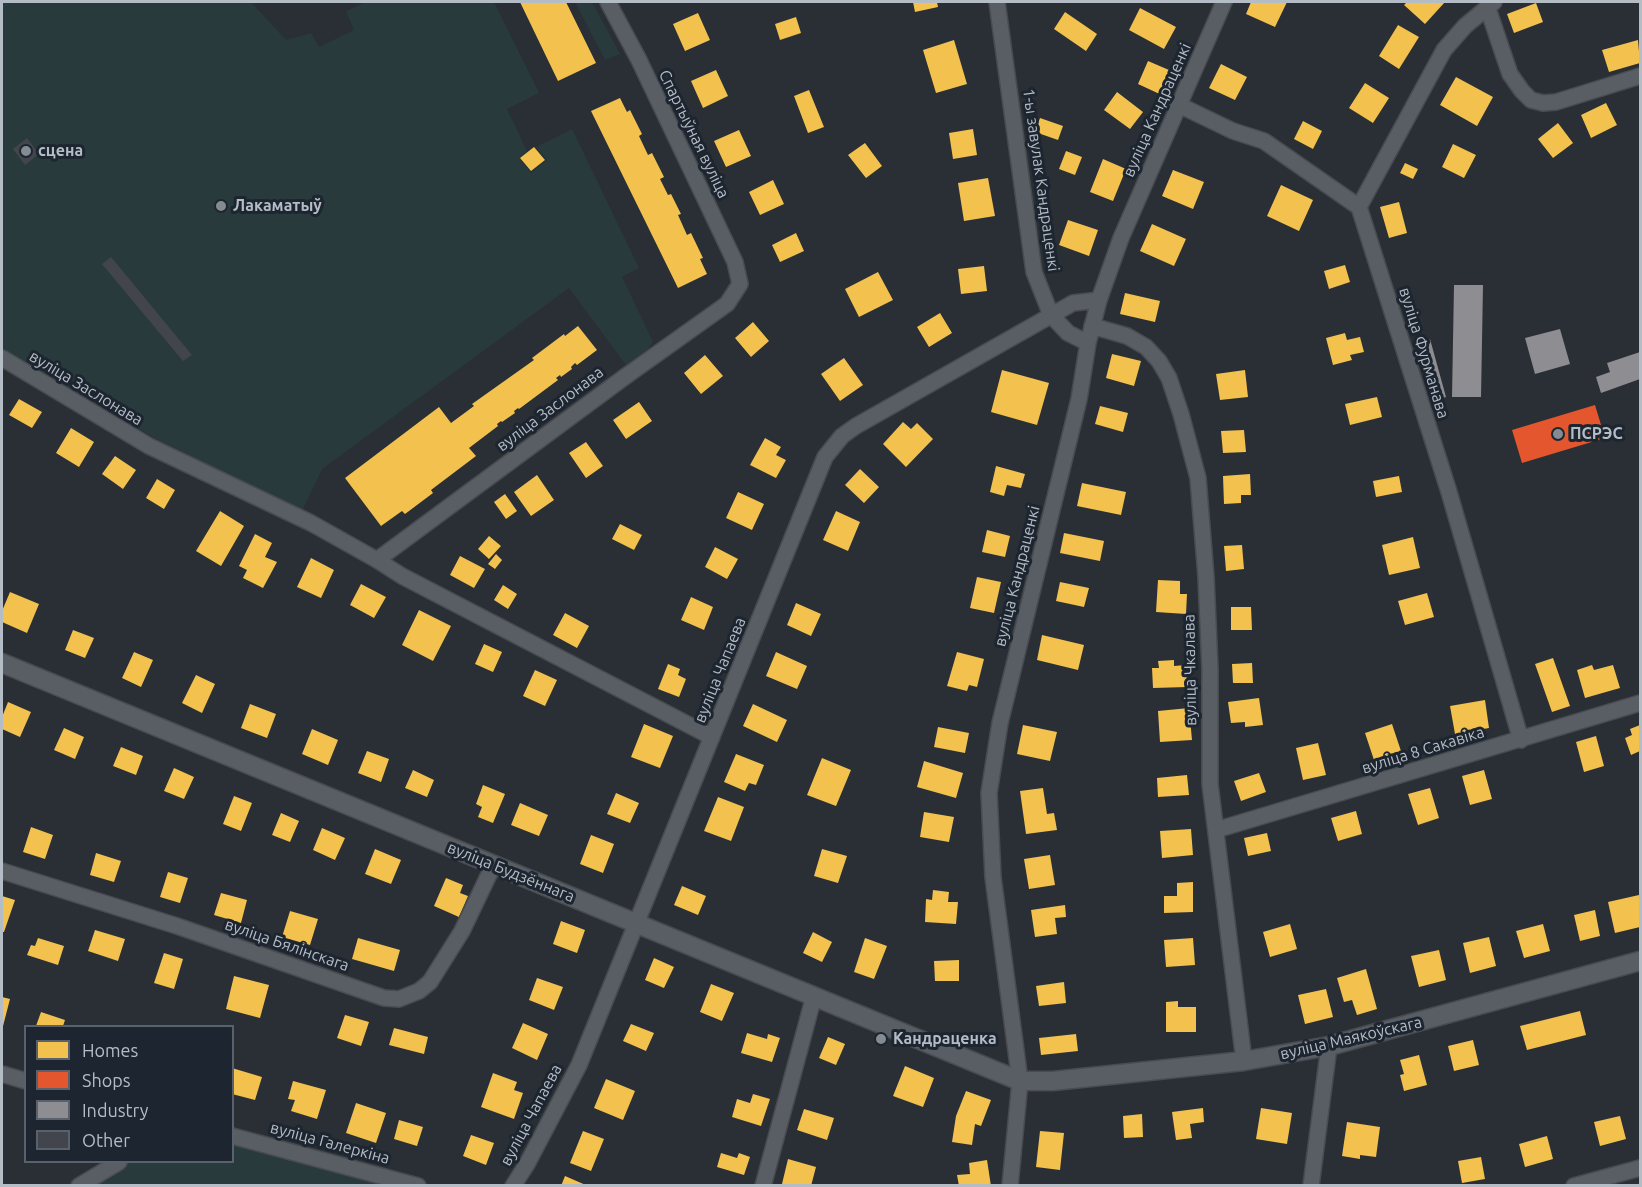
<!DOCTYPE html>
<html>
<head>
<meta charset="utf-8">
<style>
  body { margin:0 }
  #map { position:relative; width:1642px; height:1187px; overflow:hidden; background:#2a2f35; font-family:Ubuntu,sans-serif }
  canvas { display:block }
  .frame { position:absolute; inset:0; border:3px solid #b4bcc6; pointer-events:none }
  .legend { position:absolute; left:24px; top:1025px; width:210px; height:138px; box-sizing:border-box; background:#1d2630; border:2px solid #59626c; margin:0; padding:8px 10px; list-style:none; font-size:18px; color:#b4bcc6 }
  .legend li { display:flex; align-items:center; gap:12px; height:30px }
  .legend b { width:30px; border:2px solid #59626c }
</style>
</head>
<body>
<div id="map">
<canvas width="1642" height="1187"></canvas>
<div class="frame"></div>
<ul class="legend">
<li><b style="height:16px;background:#f2c14e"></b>Homes</li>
<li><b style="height:16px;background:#e4572e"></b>Shops</li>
<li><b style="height:16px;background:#8d8d92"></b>Industry</li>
<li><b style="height:16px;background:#42464c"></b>Other</li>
</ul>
</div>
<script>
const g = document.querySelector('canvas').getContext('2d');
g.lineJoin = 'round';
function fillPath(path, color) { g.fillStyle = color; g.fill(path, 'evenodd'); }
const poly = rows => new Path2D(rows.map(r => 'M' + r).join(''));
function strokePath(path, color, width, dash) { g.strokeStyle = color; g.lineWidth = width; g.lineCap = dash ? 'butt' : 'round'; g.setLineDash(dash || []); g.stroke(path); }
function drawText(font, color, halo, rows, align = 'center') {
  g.font = font + ' Ubuntu,sans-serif'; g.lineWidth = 6; g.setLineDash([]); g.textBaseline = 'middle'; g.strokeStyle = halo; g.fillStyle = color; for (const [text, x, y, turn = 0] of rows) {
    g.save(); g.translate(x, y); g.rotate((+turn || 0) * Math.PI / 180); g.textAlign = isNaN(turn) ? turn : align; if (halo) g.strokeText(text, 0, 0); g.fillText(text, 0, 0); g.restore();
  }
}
fillPath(poly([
  [2,2,251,2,286,40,311,33,319,47,354,30,346,11,366,2,494,2,539,93,507,109,527,151,519,158,531,173,547,160,536,147,572,129,639,268,622,277,653,342,648,349,626,365,569,288,322,469,302,511,153,437,2,348],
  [575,2,592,2,620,54,605,60],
  [233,1144,385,1185,91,1186,129,1162,232,1162]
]), '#283a3b');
fillPath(poly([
  [520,2,566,2,596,63,558,81],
  [913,2,937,2,938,7,915,12],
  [1251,2,1287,2,1275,27,1246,14],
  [1407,2,1445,2,1425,24,1404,5],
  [1536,3,1543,22,1514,33,1507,14],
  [1140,8,1176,27,1164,49,1129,30],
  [1065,12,1097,34,1086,51,1054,29],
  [698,13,710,40,685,51,673,24],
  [796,17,801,33,780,40,775,24],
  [1398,25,1419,37,1399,69,1379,56],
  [954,40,967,84,936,93,923,50],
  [1638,40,1640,63,1609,72,1602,50],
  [1148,61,1176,73,1166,97,1138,84],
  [1221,64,1247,77,1235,100,1209,88],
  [716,70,728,96,703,108,691,81],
  [1456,77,1493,97,1477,126,1440,105],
  [1365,83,1389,98,1373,123,1349,108],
  [809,90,824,127,808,133,794,96],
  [1117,92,1143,112,1130,129,1104,110],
  [620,98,627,112,630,110,642,134,639,136,648,155,652,153,664,177,660,179,668,195,671,194,681,214,678,215,687,235,691,233,703,258,700,259,707,274,678,288,591,111],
  [1606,103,1617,125,1591,138,1581,115],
  [1040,118,1063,126,1058,140,1035,132],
  [1303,121,1322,131,1313,149,1294,139],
  [1558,123,1573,143,1553,158,1538,139],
  [973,129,977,155,953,159,949,133],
  [739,130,751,156,726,167,714,141],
  [865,143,882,166,866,178,848,155],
  [1453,144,1476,155,1464,178,1442,167],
  [534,147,545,160,531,171,520,158],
  [1066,151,1082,157,1075,175,1059,169],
  [1103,159,1126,169,1113,201,1090,192],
  [1405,163,1418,169,1413,179,1400,173],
  [1173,170,1204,182,1193,209,1162,196],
  [988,178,995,216,964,221,958,183],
  [773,180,784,204,760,215,749,192],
  [1281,185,1313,200,1299,231,1267,216],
  [1399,202,1407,233,1389,238,1380,207],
  [1068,220,1098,230,1089,256,1059,245],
  [1152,224,1186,239,1174,266,1140,251],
  [796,233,804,251,780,262,772,245],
  [1345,265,1350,282,1329,289,1324,271],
  [984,266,987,291,961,294,958,269],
  [878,272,893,300,859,317,845,289],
  [1125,293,1160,301,1155,322,1120,314],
  [940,313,952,333,929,347,917,327],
  [753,322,769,341,751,357,735,338],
  [578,326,597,350,577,365,575,363,571,367,572,369,561,377,560,375,556,378,558,380,519,409,518,408,514,411,515,413,502,422,501,421,497,424,498,426,469,448,476,456,431,490,433,493,405,514,402,511,381,526,345,478,439,407,451,423,474,406,472,404,534,360,532,358,564,334,565,336],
  [1345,333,1347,340,1360,337,1364,352,1350,355,1352,360,1333,365,1326,338],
  [1112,354,1141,361,1134,386,1106,378],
  [705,355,723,376,701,394,684,373],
  [844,358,863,385,840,401,821,374],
  [1002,370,1049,383,1037,425,991,412],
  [1245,370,1248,397,1220,400,1216,374],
  [1377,397,1382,417,1350,425,1345,404],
  [19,399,42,412,32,428,9,415],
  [639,402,652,421,626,439,613,420],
  [1100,406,1128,413,1123,432,1095,424],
  [903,422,911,429,917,423,933,439,906,467,883,444],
  [71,428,94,442,79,467,56,453],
  [1244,430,1246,452,1223,453,1221,431],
  [765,438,781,447,776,455,786,460,776,478,750,465],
  [586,442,603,466,586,478,569,453],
  [115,456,136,470,123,489,102,474],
  [996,466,1025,474,1021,488,1007,485,1004,496,990,492],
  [860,469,879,487,864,503,845,485],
  [1250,474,1251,495,1241,495,1241,503,1224,504,1223,476],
  [537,475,554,500,531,516,514,492],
  [1399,476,1402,492,1376,497,1373,481],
  [157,479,175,490,164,509,146,498],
  [1082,483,1126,492,1121,515,1077,506],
  [738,492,764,504,752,530,726,518],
  [505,494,517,511,506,519,494,502],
  [220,511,244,526,221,566,196,551],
  [836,511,860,522,848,551,823,540],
  [620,524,642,535,634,550,612,539],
  [987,530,1010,536,1005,557,982,552],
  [1064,533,1104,541,1100,561,1060,553],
  [255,534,272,543,265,557,277,562,263,588,243,578,247,570,239,566],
  [489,536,501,546,489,559,478,549],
  [1413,537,1420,568,1389,575,1382,545],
  [1242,545,1244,569,1226,571,1224,546],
  [715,547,738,559,727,579,705,567],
  [496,554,502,560,495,569,488,564],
  [460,556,485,569,474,588,450,575],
  [311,558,334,570,321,598,297,587],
  [977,577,1001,582,994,613,970,608],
  [1158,580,1180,581,1180,594,1187,594,1186,614,1156,612],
  [1060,582,1089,588,1084,607,1056,601],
  [361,584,386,597,374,618,350,605],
  [503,585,517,594,508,609,494,600],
  [10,592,39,604,27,633,2,622,2,611],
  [1427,593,1434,617,1405,625,1398,601],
  [691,597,713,607,704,630,681,620],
  [796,603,821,614,811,636,787,625],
  [1231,607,1251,607,1252,630,1231,630],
  [419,610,451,626,433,661,402,645],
  [565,613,589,626,577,648,553,635],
  [73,630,94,638,85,658,65,650],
  [1042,635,1084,645,1078,670,1037,660],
  [484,644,502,652,493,672,475,664],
  [134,652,153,660,141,687,122,678],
  [776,652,807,666,797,689,766,676],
  [957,652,984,659,977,687,969,685,967,691,947,686],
  [1553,658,1570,706,1552,712,1535,664],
  [1174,660,1174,666,1186,665,1187,687,1153,688,1152,668,1159,668,1158,661],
  [1252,663,1253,683,1233,683,1232,664],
  [668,664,680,669,678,675,686,679,679,697,658,689],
  [1592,665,1594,670,1613,665,1620,688,1585,698,1577,670],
  [535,670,557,680,545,706,523,696],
  [196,675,215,684,202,713,182,703],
  [1259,698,1263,725,1245,727,1245,722,1231,723,1228,702],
  [1485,700,1489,728,1455,734,1450,706],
  [8,702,31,712,20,737,2,729,2,717],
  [250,704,276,714,267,738,241,728],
  [753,704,787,720,777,742,743,726],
  [1189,708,1192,740,1160,742,1158,711],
  [644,724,673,736,660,768,631,757],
  [1392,724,1401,751,1374,760,1365,733],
  [1023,725,1057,732,1050,761,1017,754],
  [1640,725,1640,751,1631,755,1625,738,1632,735,1630,729],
  [938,727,969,733,965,753,934,747],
  [64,728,84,737,75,759,54,750],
  [312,729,338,740,328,765,302,754],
  [1596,736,1604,766,1584,772,1576,742],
  [1318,743,1326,775,1303,780,1296,748],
  [121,747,143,756,136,775,113,766],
  [367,751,389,759,381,782,358,773],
  [736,754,764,765,756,785,749,783,745,791,724,782],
  [822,758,851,770,836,806,807,795],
  [924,761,963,773,956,798,917,787],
  [174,768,194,777,184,799,164,791],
  [413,770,434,780,427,797,405,788],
  [1484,770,1492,799,1470,805,1462,776],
  [1259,773,1266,792,1241,801,1234,781],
  [1187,775,1189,795,1158,797,1157,778],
  [483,785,505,794,493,823,478,817,482,807,476,804],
  [1043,788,1047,814,1054,813,1057,830,1026,834,1020,791],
  [1430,788,1439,818,1418,825,1408,794],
  [616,793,639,803,630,823,607,814],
  [234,796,252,803,241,831,223,824],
  [718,797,744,807,731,841,704,831],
  [520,803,548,815,539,836,511,825],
  [1356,811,1362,834,1338,841,1331,818],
  [924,812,954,817,949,842,920,837],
  [281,813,299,821,290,842,272,835],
  [31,827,53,835,45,859,23,852],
  [322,828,345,838,335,860,313,850],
  [1191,829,1193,855,1162,858,1160,831],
  [1267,833,1271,851,1248,856,1244,838],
  [591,835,614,844,603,873,580,864],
  [375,849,401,860,391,884,365,874],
  [822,849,847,856,838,883,814,876],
  [96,853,121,861,114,882,90,875],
  [1050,855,1055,885,1029,889,1024,859],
  [168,872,188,878,180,903,160,897],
  [446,878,463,885,460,893,468,896,459,917,434,906],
  [1193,882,1193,912,1164,913,1164,896,1177,896,1177,883],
  [682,886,706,896,698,915,674,905],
  [933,890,949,892,948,902,958,902,956,924,925,922,926,899,932,900],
  [221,893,247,900,241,923,214,915],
  [1639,895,1640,927,1615,933,1608,902],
  [2,896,15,900,4,932,2,932],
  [1065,905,1066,917,1055,918,1057,934,1035,937,1031,910],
  [1595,910,1600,936,1580,941,1574,915],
  [290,911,318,919,310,945,282,937],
  [561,921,585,930,577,953,553,944],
  [1290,924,1297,949,1270,957,1263,932],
  [1543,924,1550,951,1524,958,1516,931],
  [95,930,125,939,118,961,88,951],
  [813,932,832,942,822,962,803,953],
  [1489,937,1496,966,1470,973,1463,943],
  [38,938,64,946,58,965,27,955,31,945,35,946],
  [358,938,400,950,394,971,352,959],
  [865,938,887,946,874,979,854,972],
  [1193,938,1195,965,1166,967,1164,940],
  [1439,950,1446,980,1419,987,1411,956],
  [164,953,183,959,174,989,154,983],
  [654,958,674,967,664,988,645,980],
  [959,960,959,981,935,981,934,961],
  [1366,969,1377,1009,1357,1015,1352,1000,1344,1002,1337,978],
  [234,976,269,985,260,1018,226,1009],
  [537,978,563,987,554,1010,529,1000],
  [1064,982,1066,1003,1039,1006,1036,986],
  [711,984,734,993,722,1021,700,1012],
  [1326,989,1333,1017,1305,1024,1298,995],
  [2,997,10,999,2,1030],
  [1178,1001,1178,1007,1196,1007,1196,1032,1166,1032,1166,1002],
  [1580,1011,1586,1035,1527,1050,1520,1026],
  [41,1012,65,1020,63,1026,36,1026],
  [345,1015,369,1022,361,1046,337,1038],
  [523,1023,548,1034,537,1060,512,1048],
  [631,1024,654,1033,646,1051,623,1041],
  [394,1028,428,1037,424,1054,389,1045],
  [747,1033,767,1039,768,1034,780,1038,772,1062,741,1053],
  [1076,1034,1078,1051,1041,1055,1039,1038],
  [828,1037,845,1044,836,1065,819,1058],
  [1473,1040,1479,1065,1454,1071,1448,1046],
  [1419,1055,1427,1085,1404,1091,1400,1075,1404,1074,1400,1060],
  [905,1066,934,1078,923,1107,893,1096],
  [232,1068,262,1077,255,1100,232,1094],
  [493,1073,517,1082,514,1090,523,1093,514,1119,481,1107],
  [606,1079,635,1091,623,1120,594,1108],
  [293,1081,326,1090,317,1119,291,1111,295,1100,288,1099],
  [966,1091,991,1100,981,1126,975,1124,972,1145,952,1142,956,1116],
  [753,1094,770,1099,761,1126,732,1117,737,1099,750,1103],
  [356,1103,386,1113,376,1143,346,1133],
  [1203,1108,1204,1122,1190,1124,1192,1138,1176,1140,1172,1112],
  [1261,1108,1292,1113,1287,1144,1256,1139],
  [804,1109,834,1118,827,1140,797,1130],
  [1142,1114,1143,1137,1124,1138,1123,1116],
  [1620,1116,1626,1139,1600,1146,1594,1122],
  [399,1120,423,1127,417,1146,394,1139],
  [1347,1122,1380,1127,1376,1157,1360,1155,1360,1159,1342,1156],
  [583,1131,604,1139,591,1171,570,1163],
  [1040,1131,1064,1133,1060,1170,1036,1167],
  [471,1135,494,1143,486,1165,463,1156],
  [1547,1136,1553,1159,1525,1167,1519,1144],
  [721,1153,737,1158,739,1153,750,1157,744,1175,717,1167],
  [1481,1157,1485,1179,1462,1183,1458,1161],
  [788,1159,816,1167,811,1186,782,1184],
  [987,1160,991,1186,959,1186,957,1175,970,1174,969,1163],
  [565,1176,588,1186,561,1186]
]), '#f2c14e');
fillPath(poly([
  [1595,405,1605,438,1522,463,1512,430]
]), '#e4572e');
fillPath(poly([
  [1454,285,1483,285,1481,397,1452,397],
  [1560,329,1570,364,1535,374,1525,338],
  [1430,339,1446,397,1436,400,1421,342],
  [1640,352,1640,379,1601,393,1596,377,1610,372,1607,363]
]), '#8d8d92');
fillPath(poly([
  [27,138,39,154,25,165,13,149],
  [111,257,192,355,183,361,102,264]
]), '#42464c');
const minor = poly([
  [997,2,1034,272,1051,315,1068,333,1088,343],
  [1494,2,1465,26,1444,50,1359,207,1449,492,1521,740],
  [1487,6,1510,74,1522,91,1531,100,1543,103,1556,102,1640,76],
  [1179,105,1233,131,1264,141,1359,207],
  [1092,326,1127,336,1146,347,1159,361,1169,378,1181,414,1198,478,1206,577,1210,669,1210,784,1244,1061],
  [2,358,149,446,311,523,377,560,402,576,712,737],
  [377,560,626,376,727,304,740,284,735,262,639,60,608,2],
  [1216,830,1640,703],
  [2,871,177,926,384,998,399,999,419,991,430,982,462,931,494,864],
  [2,1074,26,1081],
  [232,1136,418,1186],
  [79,1186,119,1162],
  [513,1186,527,1164,579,1065,825,457,842,436,856,426,1073,303,1099,300],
  [763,1186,814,996],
  [1010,1186,1020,1081,993,877,989,793,1000,723,1079,399,1088,343,1099,300,1121,238,1224,2],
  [1311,1186,1329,1046],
  [1574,1186,1640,1168]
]);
const tertiary = poly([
  [2,663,1020,1081,1053,1081,1244,1061,1329,1046,1640,961]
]);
strokePath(minor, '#484b50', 18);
strokePath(tertiary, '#484b50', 21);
strokePath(minor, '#595e64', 15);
strokePath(tertiary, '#595e64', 18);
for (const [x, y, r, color] of [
  [26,151,6,"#848b93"],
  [221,206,6,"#848b93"],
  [1558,434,6,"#848b93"],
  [881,1039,6,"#848b93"]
]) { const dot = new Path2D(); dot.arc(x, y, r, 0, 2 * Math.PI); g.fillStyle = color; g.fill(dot); strokePath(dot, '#1d2630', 2); }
drawText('16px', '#b4bcc6', '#1d2630', [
  ["вуліца Кандраценкі",1157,110,-66],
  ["Спартыўная вуліца",694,134,64],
  ["1-ы завулак Кандраценкі",1041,180,82],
  ["вуліца Фурманава",1424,353,73],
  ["вуліца Заслонава",86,388,31],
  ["вуліца Заслонава",550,409,-37],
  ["вуліца Кандраценкі",1017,576,-76],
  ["вуліца Чапаева",720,670,-68],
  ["вуліца Чкалава",1190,670,-91],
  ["вуліца 8 Сакавіка",1423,750,-17],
  ["вуліца Будзённага",511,872,22],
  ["вуліца Бялінскага",287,945,19],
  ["вуліца Маякоўскага",1351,1038,-13],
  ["вуліца Чапаева",531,1115,-62],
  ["вуліца Галеркіна",330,1143,15]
]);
drawText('bold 16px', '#b4bcc6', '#1d2630', [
  ["сцена",38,151],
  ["Лакаматыў",233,206],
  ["ПСРЭС",1570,434],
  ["Кандраценка",893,1039]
], 'left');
</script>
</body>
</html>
